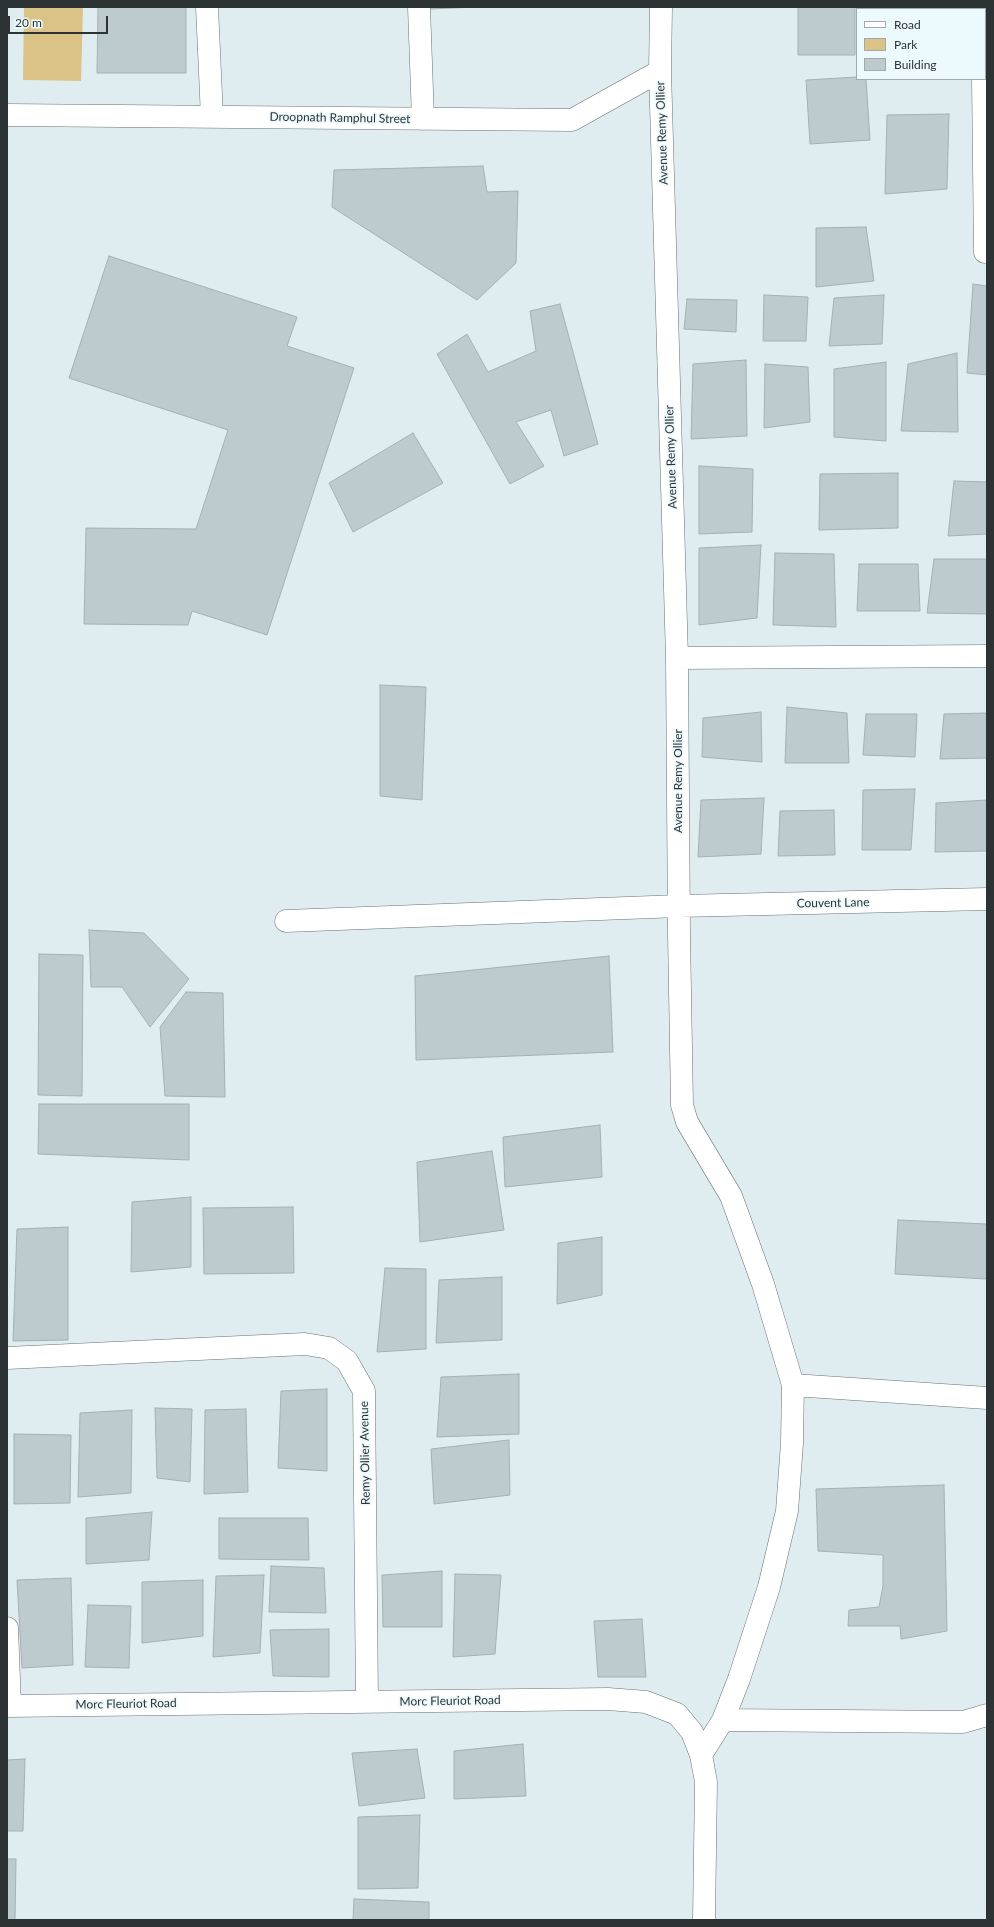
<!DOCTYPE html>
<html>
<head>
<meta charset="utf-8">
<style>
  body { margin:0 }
  #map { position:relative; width:994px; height:1927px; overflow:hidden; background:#dfedf0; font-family:Lato,sans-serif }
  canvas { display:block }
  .frame { position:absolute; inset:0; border:8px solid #2d3334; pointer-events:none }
  .legend { position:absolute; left:856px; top:8px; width:130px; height:72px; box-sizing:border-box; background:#edfafd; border:1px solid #a0aaad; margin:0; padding:5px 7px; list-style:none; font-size:12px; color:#2d3334 }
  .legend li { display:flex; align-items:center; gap:8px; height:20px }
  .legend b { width:20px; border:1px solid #a0aaad }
  .scale { position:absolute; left:8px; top:16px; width:100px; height:18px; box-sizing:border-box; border:2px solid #2d3334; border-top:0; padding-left:5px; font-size:12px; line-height:14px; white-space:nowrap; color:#2d3334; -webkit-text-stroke:3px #edfafd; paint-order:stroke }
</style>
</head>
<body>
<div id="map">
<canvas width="994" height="1927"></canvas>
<div class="frame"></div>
<ul class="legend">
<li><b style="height:5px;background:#fff"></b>Road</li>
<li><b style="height:11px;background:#dbc387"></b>Park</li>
<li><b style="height:11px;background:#becbce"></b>Building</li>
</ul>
<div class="scale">20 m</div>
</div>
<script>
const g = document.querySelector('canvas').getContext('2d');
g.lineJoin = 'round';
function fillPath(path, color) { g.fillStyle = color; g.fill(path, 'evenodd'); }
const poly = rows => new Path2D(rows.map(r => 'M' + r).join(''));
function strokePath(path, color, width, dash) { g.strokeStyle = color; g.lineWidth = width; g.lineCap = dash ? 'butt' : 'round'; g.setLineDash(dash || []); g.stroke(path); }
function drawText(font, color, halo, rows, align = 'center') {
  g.font = font + ' Lato,sans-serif'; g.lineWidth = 3.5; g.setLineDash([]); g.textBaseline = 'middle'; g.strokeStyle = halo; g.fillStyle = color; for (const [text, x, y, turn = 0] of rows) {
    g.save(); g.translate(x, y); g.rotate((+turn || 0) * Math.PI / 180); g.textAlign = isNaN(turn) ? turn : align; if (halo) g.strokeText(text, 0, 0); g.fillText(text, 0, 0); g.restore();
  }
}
fillPath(poly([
  [24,7,83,7,81,81,23,80]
]), '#dbc387');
const building = poly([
  [98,7,186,7,186,73,97,73,98,7],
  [430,7,478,7,430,9,430,7],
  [798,7,855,7,855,55,798,55,798,7],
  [857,77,857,79,866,79,870,140,810,144,806,80,857,77],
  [949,114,947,189,885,194,887,115,949,114],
  [483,166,487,192,518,191,516,263,477,300,332,207,334,170,483,166],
  [866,227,874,281,816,287,816,228,866,227],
  [109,256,297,317,287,346,354,368,267,635,192,611,188,625,84,624,86,528,196,529,228,430,69,378,109,256],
  [973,284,987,286,987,375,967,373,973,284],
  [764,295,808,297,806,341,763,341,764,295],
  [884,295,882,344,829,346,834,298,884,295],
  [687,299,737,300,736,332,684,329,687,299],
  [560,304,598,444,564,456,551,410,516,422,544,466,510,484,437,354,467,334,488,372,536,351,530,311,560,304],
  [957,353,958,432,901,431,908,364,957,353],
  [746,360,747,436,691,439,693,364,746,360],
  [886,362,886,441,834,437,834,369,886,362],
  [765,364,808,367,810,422,764,428,765,364],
  [413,433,443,483,353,532,329,483,413,433],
  [699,466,753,469,752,532,699,534,699,466],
  [898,473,898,528,819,530,820,474,898,473],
  [954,481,987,482,987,534,948,536,954,481],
  [761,545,757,618,699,625,699,548,761,545],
  [775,553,834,554,836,627,773,625,775,553],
  [934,559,987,559,987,614,927,613,934,559],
  [859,564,918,564,920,611,857,611,859,564],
  [380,685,426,687,422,800,380,796,380,685],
  [787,707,847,713,849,763,785,763,787,707],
  [761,712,762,762,702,757,703,718,761,712],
  [987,713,987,758,940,759,944,714,987,713],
  [866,714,917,714,915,757,863,755,866,714],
  [915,789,911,850,862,850,863,790,915,789],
  [764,798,761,854,698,857,701,800,764,798],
  [987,800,987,851,935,852,936,803,987,800],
  [834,810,835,855,778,856,780,811,834,810],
  [89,930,144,933,189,979,150,1027,122,987,91,987,89,930],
  [39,954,83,955,82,1096,38,1095,39,954],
  [609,956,613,1052,416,1060,415,976,609,956],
  [186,992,223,993,225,1097,165,1096,160,1027,186,992],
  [39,1104,189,1104,189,1160,38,1154,39,1104],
  [600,1125,602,1177,505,1187,503,1137,600,1125],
  [492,1151,504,1230,420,1242,417,1162,492,1151],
  [191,1197,191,1267,131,1272,132,1202,191,1197],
  [293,1207,294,1273,204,1274,203,1208,293,1207],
  [898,1220,987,1224,987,1279,895,1274,898,1220],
  [68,1227,68,1340,13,1341,17,1229,68,1227],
  [602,1237,602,1295,557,1304,558,1243,602,1237],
  [385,1268,426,1269,426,1349,377,1352,385,1268],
  [502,1277,502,1340,436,1343,439,1280,502,1277],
  [519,1374,519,1434,437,1437,441,1377,519,1374],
  [327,1389,327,1471,278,1468,281,1391,327,1389],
  [155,1408,192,1409,190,1482,157,1478,155,1408],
  [246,1409,248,1492,204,1494,205,1410,246,1409],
  [132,1410,131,1493,78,1497,80,1413,132,1410],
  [14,1434,71,1435,70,1503,14,1504,14,1434],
  [509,1440,510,1495,434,1504,431,1449,509,1440],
  [944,1485,947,1631,901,1639,900,1626,848,1626,849,1610,879,1607,883,1586,883,1555,818,1551,816,1489,944,1485],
  [152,1512,149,1560,86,1564,86,1518,152,1512],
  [219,1518,308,1518,309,1560,219,1559,219,1518],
  [271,1566,324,1568,326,1613,269,1612,271,1566],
  [442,1571,442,1627,383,1627,382,1575,442,1571],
  [455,1574,501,1575,495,1654,453,1657,455,1574],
  [264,1575,260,1653,213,1657,216,1576,264,1575],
  [71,1578,73,1665,22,1668,17,1580,71,1578],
  [203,1580,203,1636,142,1643,142,1582,203,1580],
  [88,1605,131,1606,129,1668,85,1667,88,1605],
  [642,1619,646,1677,598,1677,594,1621,642,1619],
  [329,1629,329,1677,273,1676,270,1630,329,1629],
  [523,1744,526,1796,454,1799,454,1751,523,1744],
  [417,1749,425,1798,359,1806,352,1753,417,1749],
  [25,1759,23,1831,7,1831,7,1760,25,1759],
  [420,1815,418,1888,358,1889,358,1817,420,1815],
  [7,1859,16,1859,15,1920,7,1920,7,1859],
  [354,1899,429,1902,429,1920,353,1920,354,1899]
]);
fillPath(building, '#becbce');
strokePath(building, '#a4b1b4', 1);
const street = poly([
  [207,7,212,117],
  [419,7,423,119],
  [661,7,660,71,677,658,679,934,682,1105,687,1122,731,1196,763,1284,793,1385,792,1443,787,1511,769,1587,739,1679,723,1720,701,1755],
  [982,7,982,9],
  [983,79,985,252],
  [7,115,572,120,660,71],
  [677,658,987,656],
  [286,921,679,906,987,899],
  [7,1358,305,1344,329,1348,347,1361,364,1391,367,1702],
  [793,1385,987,1398],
  [7,1628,10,1706],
  [7,1706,608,1699,646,1702,677,1714,692,1732,701,1755,706,1782,704,1920],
  [723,1720,963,1722,987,1715]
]);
strokePath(street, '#677275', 23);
strokePath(street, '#fff', 22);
drawText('12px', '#2d3334', '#edfafd', [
  ["Droopnath Ramphul Street",340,118,1],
  ["Avenue Remy Ollier",662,133,-92],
  ["Avenue Remy Ollier",671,457,-92],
  ["Avenue Remy Ollier",678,781,-90],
  ["Couvent Lane",833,903,-1],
  ["Remy Ollier Avenue",365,1453,-91],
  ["Morc Fleuriot Road",450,1701,-1],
  ["Morc Fleuriot Road",126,1704,-1]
]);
</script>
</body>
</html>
